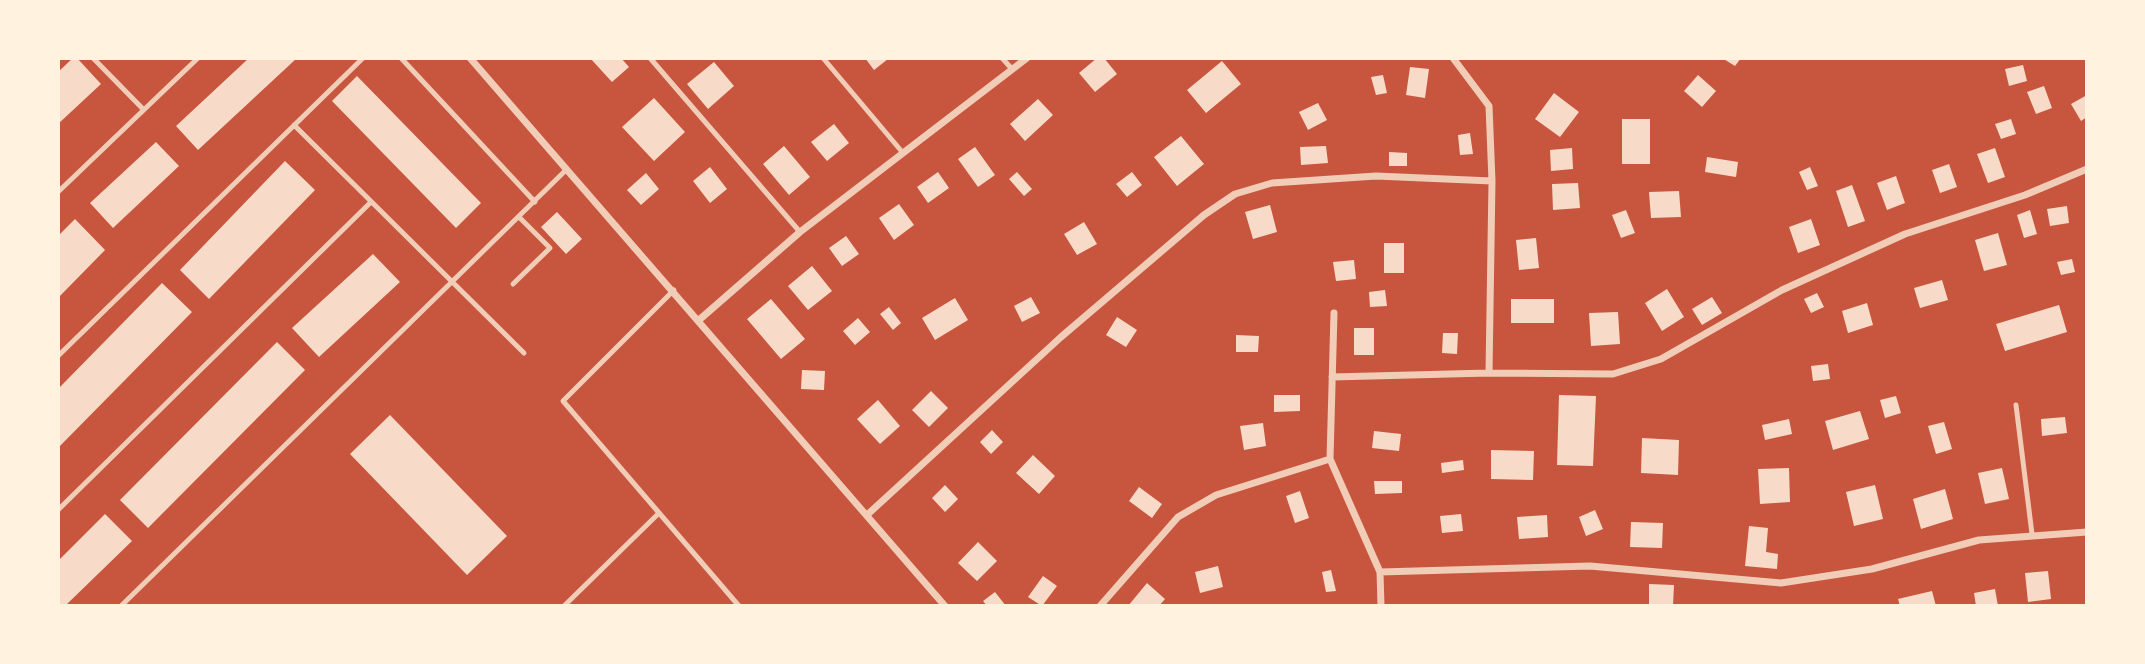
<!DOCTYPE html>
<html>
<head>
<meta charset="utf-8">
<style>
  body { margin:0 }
  #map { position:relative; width:2145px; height:664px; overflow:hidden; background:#c8553d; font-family:"PT Sans Narrow",sans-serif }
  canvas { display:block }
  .frame { position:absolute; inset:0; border:60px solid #fff3e0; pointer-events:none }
</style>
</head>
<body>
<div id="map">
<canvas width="2145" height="664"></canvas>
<div class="frame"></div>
</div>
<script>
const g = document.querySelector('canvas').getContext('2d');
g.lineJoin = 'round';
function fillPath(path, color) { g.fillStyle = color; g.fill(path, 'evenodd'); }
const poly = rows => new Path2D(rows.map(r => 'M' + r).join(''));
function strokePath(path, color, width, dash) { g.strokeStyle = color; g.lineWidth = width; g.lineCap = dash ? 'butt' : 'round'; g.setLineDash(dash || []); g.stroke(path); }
fillPath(poly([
  [73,58,77,58,101,84,58,124,58,72],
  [249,58,297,58,198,150,176,126],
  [590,58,621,58,629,67,612,82],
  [865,58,887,58,888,59,874,70],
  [1097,58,1104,58,1117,74,1095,92,1079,73],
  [1722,58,1741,58,1735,66],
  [1222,61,1241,84,1206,113,1187,90],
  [714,62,734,86,708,109,687,84],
  [2023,65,2027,81,2009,86,2005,69],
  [1410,67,1429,69,1425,98,1406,95],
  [1383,75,1387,93,1376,95,1371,77],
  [1698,75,1716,91,1702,107,1684,91],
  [357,76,481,203,456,228,332,101],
  [2044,86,2052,108,2036,114,2027,92],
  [1554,93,1579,112,1560,137,1535,119],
  [2087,95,2087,117,2081,121,2071,104],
  [654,98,685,132,654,161,622,127],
  [1038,99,1053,115,1025,141,1010,124],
  [1318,103,1327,120,1308,130,1299,112],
  [1622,119,1650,119,1650,164,1622,164],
  [2011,119,2016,134,2001,139,1995,124],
  [834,124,849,143,827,161,811,142],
  [1470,133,1473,154,1460,155,1458,135],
  [1181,136,1204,164,1177,186,1154,157],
  [156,142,179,166,113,228,90,203],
  [784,146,810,177,789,195,763,164],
  [1326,146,1328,163,1301,165,1300,147],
  [975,147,995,175,978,187,958,159],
  [1572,148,1573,169,1551,171,1550,150],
  [1995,148,2005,177,1988,183,1977,154],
  [1389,152,1407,153,1407,166,1389,166],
  [1707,157,1738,162,1736,177,1705,172],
  [285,161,315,190,209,299,180,270],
  [1949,164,1957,187,1940,193,1932,170],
  [710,167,727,189,710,203,693,181],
  [1810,167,1818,186,1807,190,1799,172],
  [938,172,949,188,928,203,917,187],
  [1017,172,1032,189,1024,196,1009,179],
  [1132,172,1142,185,1127,197,1116,184],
  [646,173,659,189,641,205,627,190],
  [1896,176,1905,203,1887,210,1877,183],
  [1578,183,1580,208,1553,210,1552,184],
  [1852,185,1865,221,1848,227,1836,191],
  [1679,191,1681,217,1651,218,1649,192],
  [899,204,914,225,894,240,879,218],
  [1270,205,1277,232,1253,239,1245,212],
  [2067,206,2069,223,2050,226,2047,209],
  [1626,210,1635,233,1621,238,1612,215],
  [2030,210,2037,234,2024,238,2017,215],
  [557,212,582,239,566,254,541,227],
  [75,219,105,250,58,298,58,236],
  [1811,219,1820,245,1798,253,1789,227],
  [1084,222,1097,244,1077,255,1064,234],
  [1998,233,2007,265,1984,271,1975,240],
  [846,236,859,254,842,266,829,248],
  [1536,238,1539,268,1519,270,1516,240],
  [1384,243,1404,243,1404,273,1384,273],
  [373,254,400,282,319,357,292,328],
  [2072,259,2075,272,2061,275,2057,262],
  [1354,260,1356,279,1336,281,1333,262],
  [812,266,832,291,808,310,788,286],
  [1942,280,1948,300,1920,308,1914,288],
  [162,283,192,312,58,448,58,389],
  [1667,289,1684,317,1662,331,1645,303],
  [1385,290,1387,306,1370,307,1369,292],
  [1817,293,1824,307,1811,313,1804,299],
  [1031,297,1040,313,1022,322,1014,306],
  [1712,297,1722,313,1702,325,1692,309],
  [955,298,968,320,935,340,922,318],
  [771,299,805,339,781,359,747,319],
  [1511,299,1554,299,1554,323,1511,323],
  [1867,303,1873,325,1848,333,1842,311],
  [2059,305,2067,332,2005,351,1996,324],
  [889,307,901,323,893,330,880,314],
  [1618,312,1620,344,1591,346,1589,313],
  [1117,317,1137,330,1126,347,1106,335],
  [858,318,870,332,855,345,843,331],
  [1354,328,1374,328,1374,355,1354,355],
  [1443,333,1458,333,1457,354,1442,353],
  [1236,335,1259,336,1258,352,1236,352],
  [277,342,305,370,148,528,120,500],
  [1828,364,1830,379,1813,381,1811,366],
  [802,370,825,371,824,390,801,389],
  [931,391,948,408,929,427,912,410],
  [1274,395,1300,395,1300,411,1274,412],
  [1559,395,1596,396,1593,466,1557,465],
  [1896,396,1901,413,1885,418,1880,400],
  [878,400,900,426,880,444,857,419],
  [1860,411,1869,439,1833,450,1825,421],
  [390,415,507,536,467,575,350,454],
  [2065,417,2067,433,2042,436,2041,419],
  [1789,419,1792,434,1765,440,1762,425],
  [1944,422,1952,449,1936,454,1928,426],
  [1263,423,1266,446,1244,450,1240,426],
  [992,430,1003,442,991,454,980,442],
  [1374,431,1401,434,1399,451,1372,448],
  [1642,438,1679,440,1678,475,1641,473],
  [1491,450,1534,451,1533,480,1491,479],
  [1033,455,1055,476,1039,494,1016,473],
  [1463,460,1464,470,1442,473,1441,463],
  [1789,468,1790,502,1760,504,1758,469],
  [2002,468,2009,499,1985,504,1978,473],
  [1374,481,1402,481,1402,493,1375,494],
  [945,485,958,499,945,512,932,498],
  [1875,485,1883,519,1854,526,1846,492],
  [1139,487,1162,504,1152,518,1129,501],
  [1945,489,1953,519,1921,529,1913,499],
  [1300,491,1309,518,1295,523,1286,496],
  [1595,510,1603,529,1586,536,1579,517],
  [105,514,132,541,65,606,58,606,58,561],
  [1461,514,1463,531,1442,533,1440,516],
  [1547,515,1548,537,1519,539,1517,517],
  [1631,522,1663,523,1662,548,1630,547],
  [1749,526,1768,528,1766,552,1778,554,1777,569,1745,566],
  [978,542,997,561,977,581,958,563],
  [1218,566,1223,587,1200,593,1195,572],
  [1331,570,1336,591,1326,592,1322,572],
  [2048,571,2051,599,2028,602,2025,573],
  [1043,576,1057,586,1042,606,1028,597],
  [1147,583,1165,599,1159,606,1128,606],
  [1649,584,1674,585,1673,606,1649,606],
  [1995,589,1998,606,1976,606,1974,593],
  [1932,591,1936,606,1900,606,1898,599],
  [995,592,1006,606,987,606,983,601]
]), '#f7dbc8');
strokePath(poly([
  [93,58,143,109],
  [401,58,535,202],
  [650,58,800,232],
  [823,58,903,153],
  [1002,58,1012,69],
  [294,125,524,353],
  [58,192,198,58],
  [513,284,550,248,520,218],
  [674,290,563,401,739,606],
  [58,356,363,58],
  [2016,405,2032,534],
  [58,510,371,202],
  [121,606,567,169],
  [564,606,658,514]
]), '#f1ccb7', 5);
strokePath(poly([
  [470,58,945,606],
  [1453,58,1489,106,1492,181,1489,373],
  [1334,313,1330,459,1380,572,1381,606],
  [699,320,800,232,1027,58],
  [1332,377,1489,373,1613,374,1661,359,1782,290,1905,234,2025,195,2087,169],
  [867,515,1061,337,1204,215,1235,194,1272,183,1376,176,1492,181],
  [1380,572,1590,566,1781,583,1872,569,1979,540,2087,532],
  [1100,606,1178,517,1216,495,1330,459]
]), '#f1ccb7', 7);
</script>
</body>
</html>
